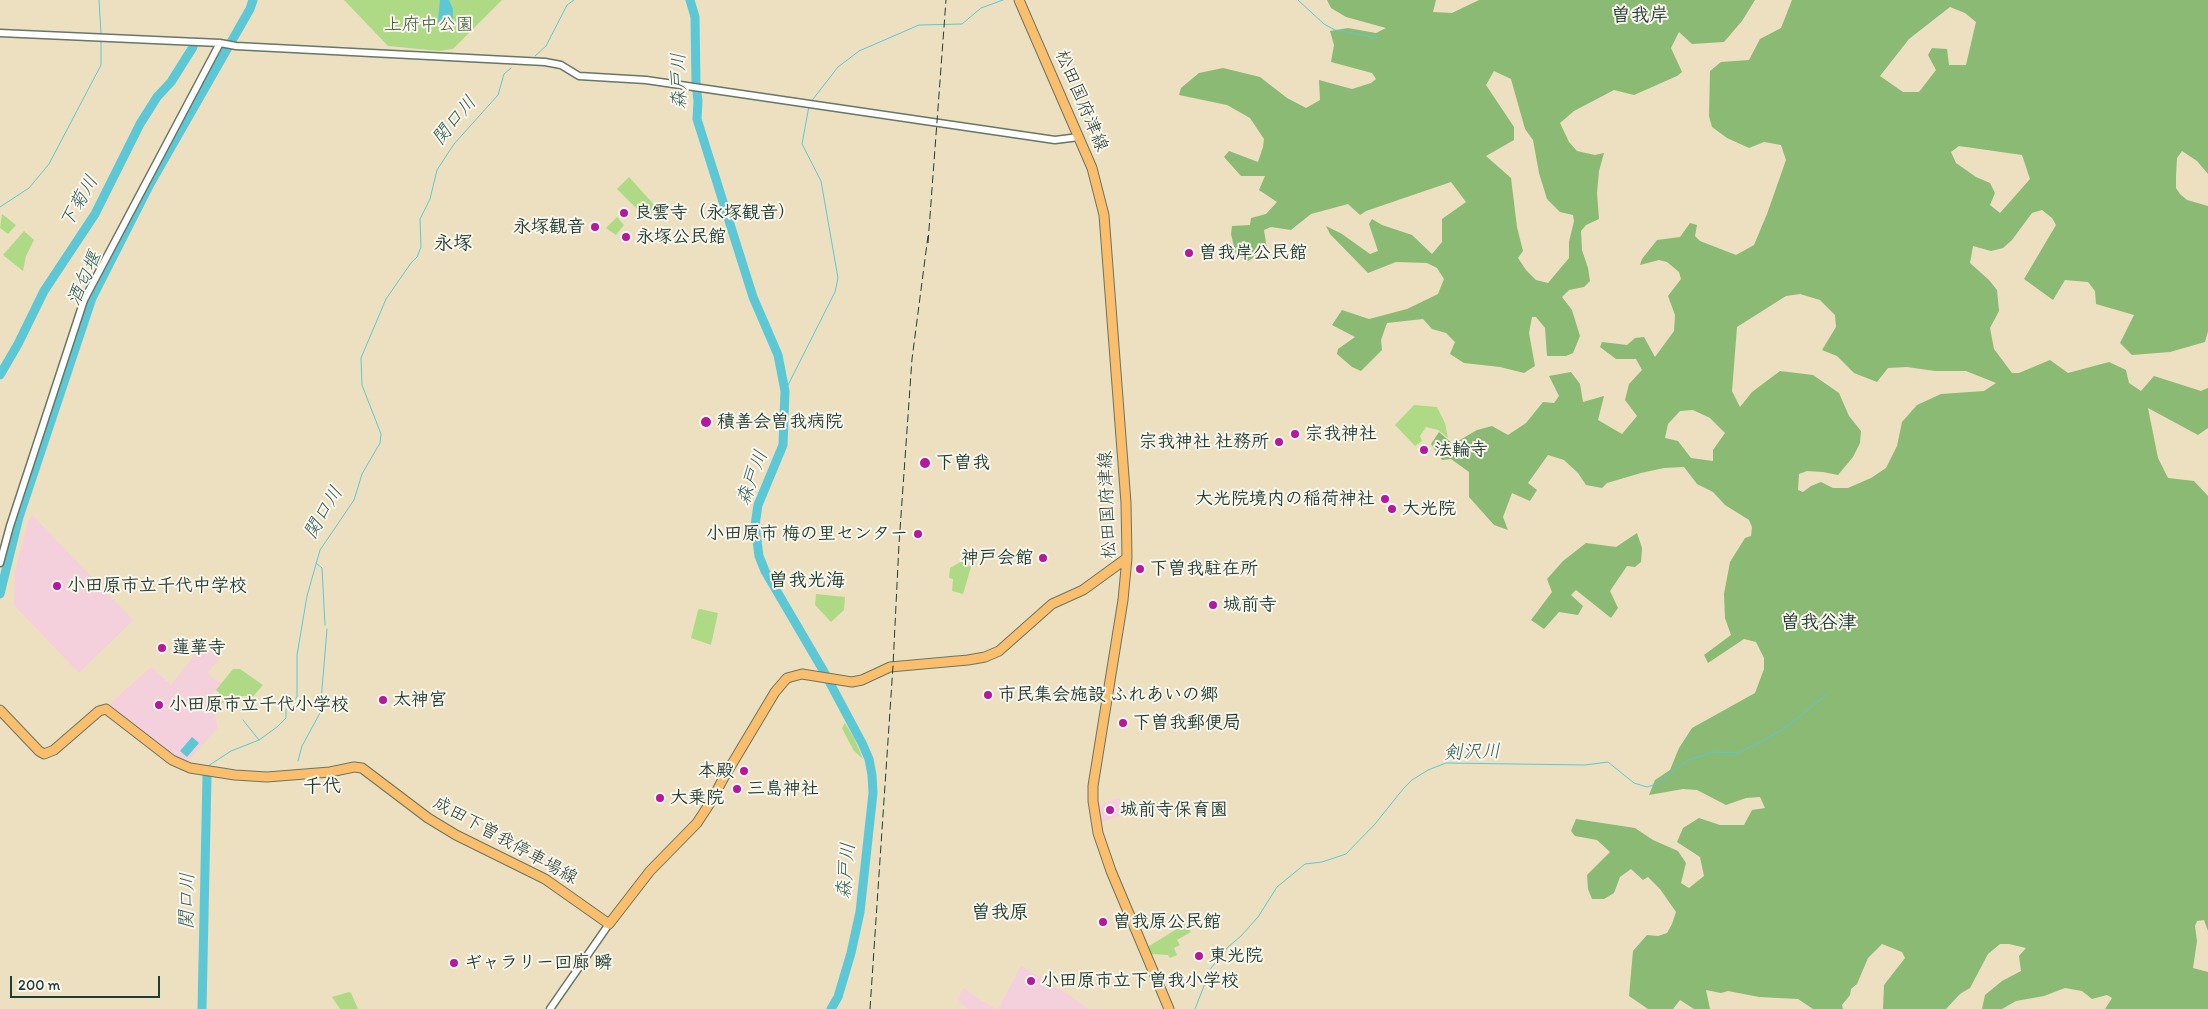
<!DOCTYPE html>
<html>
<head>
<meta charset="utf-8">
<style>
  body { margin:0 }
  #map { position:relative; width:2208px; height:1009px; overflow:hidden; background:#ece0c0; font-family:Itim,sans-serif }
  canvas { display:block }
  .scale { position:absolute; left:10px; top:976px; width:150px; height:22px; box-sizing:border-box; border:2px solid #1f3d34; border-top:0; padding-left:6px; font-size:15px; line-height:18px; white-space:nowrap; color:#1f3d34; -webkit-text-stroke:4px #fbf7ec; paint-order:stroke }
</style>
</head>
<body>
<div id="map">
<canvas width="2208" height="1009"></canvas>
<div class="scale">200 m</div>
</div>
<script>
const g = document.querySelector('canvas').getContext('2d');
g.lineJoin = 'round';
function fillPath(path, color) { g.fillStyle = color; g.fill(path, 'evenodd'); }
const poly = rows => new Path2D(rows.map(r => 'M' + r).join(''));
function strokePath(path, color, width, dash) { g.strokeStyle = color; g.lineWidth = width; g.lineCap = dash ? 'butt' : 'round'; g.setLineDash(dash || []); g.stroke(path); }
function drawText(font, color, halo, rows, align = 'center') {
  g.font = font + ' Itim,"Klee One",sans-serif'; g.lineWidth = 4; g.setLineDash([]); g.textBaseline = 'middle'; g.strokeStyle = halo; g.fillStyle = color; for (const [text, x, y, turn = 0] of rows) {
    g.save(); g.translate(x, y); g.rotate((+turn || 0) * Math.PI / 180); g.textAlign = isNaN(turn) ? turn : align; if (halo) g.strokeText(text, 0, 0); g.fillText(text, 0, 0); g.restore();
  }
}
fillPath(poly([
  [32,515,133,620,79,673,14,605,15,571,28,522],
  [205,646,219,659,207,673,221,684,205,702,214,712,218,728,187,762,172,755,149,739,149,737,111,706,111,703,151,667,171,685,201,647],
  [1119,798,1125,813,1098,824,1095,807],
  [1021,966,1067,994,1089,1009,998,1009],
  [964,988,977,998,996,1009,968,1009,957,999]
]), '#f4cfdc');
fillPath(poly([
  [344,0,502,0,453,49,439,51,388,46],
  [629,177,657,208,647,219,617,189],
  [2,214,16,225,8,234,0,228],
  [617,217,624,225,616,235,606,228],
  [24,231,34,240,26,256,23,271,3,255],
  [1414,405,1437,407,1445,423,1448,438,1438,430,1426,427,1420,436,1422,441,1415,446,1395,425],
  [962,561,971,567,963,594,952,591,953,579,949,578,950,568],
  [816,594,845,597,844,610,831,622,815,605],
  [700,609,718,613,711,645,691,638,698,610],
  [233,669,240,669,263,685,251,699,246,696,240,696,235,701,230,697,220,705,215,700,220,694,216,690],
  [845,723,854,738,863,759,854,751,848,740,842,728],
  [1185,924,1191,932,1177,940,1180,945,1174,948,1177,955,1170,958,1168,955,1152,954,1149,956,1146,948],
  [349,992,351,993,358,1009,340,1009,332,997]
]), '#aeda86');
fillPath(poly([
  [1327,0,1436,0,1433,12,1452,13,1479,0,1755,0,1742,21,1724,42,1692,44,1679,32,1671,48,1682,72,1677,76,1634,95,1614,90,1574,111,1560,123,1569,142,1577,151,1595,155,1604,153,1599,171,1597,193,1599,219,1586,225,1581,231,1582,250,1588,268,1590,281,1584,287,1569,290,1562,297,1572,310,1580,336,1573,353,1566,356,1547,356,1545,328,1536,317,1532,317,1529,333,1535,366,1524,373,1500,367,1464,363,1450,354,1455,342,1446,333,1432,329,1423,319,1387,323,1381,340,1382,350,1361,371,1352,367,1337,354,1338,349,1355,337,1332,325,1342,310,1369,319,1407,309,1438,294,1444,279,1437,268,1427,263,1396,262,1368,273,1330,234,1326,226,1342,234,1370,254,1378,251,1369,224,1372,219,1382,225,1412,235,1432,254,1442,242,1442,219,1466,202,1451,182,1366,211,1360,215,1348,204,1311,214,1291,230,1271,227,1264,230,1267,249,1248,261,1236,255,1231,234,1232,226,1250,225,1251,218,1266,214,1277,202,1259,190,1265,176,1241,176,1224,157,1229,151,1258,162,1263,147,1264,139,1250,118,1227,105,1179,95,1181,88,1199,73,1223,68,1260,77,1287,98,1306,108,1320,100,1319,80,1352,89,1371,83,1376,79,1372,73,1331,62,1334,45,1330,31,1348,28,1376,33,1386,28,1346,17,1331,8],
  [1494,71,1511,79,1525,129,1533,140,1539,173,1547,199,1560,212,1573,215,1574,221,1569,242,1569,258,1548,283,1536,280,1526,270,1518,258,1523,251,1517,227,1511,178,1486,156,1514,140,1514,127,1486,85],
  [1792,0,2208,0,2208,174,2197,161,2182,151,2177,158,2176,176,2176,188,2180,194,2187,200,2208,206,2208,331,2205,342,2170,352,2132,355,2120,343,2134,315,2096,304,2095,291,2088,282,2065,280,2053,300,2024,279,2056,225,2052,218,2042,210,2032,213,2012,240,2003,248,1991,251,1973,246,1970,263,1989,280,1997,290,1999,311,1990,328,1994,349,2012,373,2019,373,2050,360,2068,373,2109,362,2126,370,2129,383,2141,391,2154,376,2201,391,2208,388,2208,428,2198,435,2148,408,2158,458,2168,478,2194,481,2208,496,2208,931,2204,920,2197,921,2195,926,2197,941,2193,968,2208,972,2208,1009,2105,1009,2112,998,2107,995,2092,999,2082,991,2065,988,2044,996,2016,1001,2002,1009,1982,1009,1985,995,2002,981,2021,971,2019,956,2026,948,2009,944,2000,944,1988,954,1970,988,1960,994,1946,1009,1883,1009,1884,985,1905,958,1902,952,1882,944,1868,958,1857,984,1851,989,1850,995,1842,1005,1843,1009,1813,1009,1798,999,1759,997,1728,991,1721,993,1706,990,1710,1009,1694,1009,1680,1000,1673,1009,1648,1009,1629,996,1633,951,1647,935,1658,936,1667,933,1672,924,1676,912,1660,889,1648,877,1643,880,1631,869,1620,877,1614,893,1604,899,1592,899,1588,889,1587,875,1610,852,1597,840,1575,836,1571,831,1576,819,1635,828,1653,840,1678,851,1686,863,1681,883,1689,888,1704,876,1700,857,1677,842,1683,828,1699,818,1720,825,1744,825,1752,810,1765,808,1760,797,1746,798,1726,805,1697,790,1683,789,1649,795,1655,780,1670,770,1679,748,1692,728,1755,693,1764,669,1764,658,1756,642,1744,639,1708,663,1704,655,1731,635,1725,618,1724,594,1730,562,1745,538,1751,536,1752,527,1749,520,1725,505,1713,492,1697,484,1684,467,1664,468,1641,473,1607,483,1602,488,1586,485,1578,473,1564,460,1548,455,1528,483,1537,490,1530,501,1512,493,1503,517,1508,530,1494,525,1469,497,1469,472,1451,459,1442,460,1431,444,1439,432,1453,444,1477,430,1492,426,1508,435,1526,423,1543,402,1554,403,1559,396,1549,376,1571,372,1580,384,1583,402,1604,396,1598,420,1622,434,1637,416,1625,400,1629,384,1642,370,1636,359,1616,359,1600,347,1602,342,1627,345,1635,338,1644,337,1655,357,1674,331,1675,315,1668,296,1681,279,1679,272,1667,262,1659,260,1640,265,1642,259,1657,240,1680,237,1690,223,1697,225,1695,236,1700,241,1736,255,1754,245,1767,214,1786,160,1781,145,1764,142,1749,148,1727,138,1712,127,1709,116,1710,71,1721,62,1749,60,1760,39,1781,28],
  [1950,7,1965,13,1976,22,1966,65,1949,65,1947,49,1932,48,1928,55,1936,70,1919,92,1903,92,1880,76,1909,39],
  [1959,146,2022,155,2030,179,2000,213,1990,205,1995,193,1990,183,1976,177,1956,163,1951,152],
  [1800,294,1820,300,1835,315,1836,327,1822,350,1837,356,1854,373,1877,382,1888,368,1907,367,1935,371,1966,371,1996,383,1984,391,1941,394,1917,405,1902,422,1897,446,1886,468,1871,478,1848,488,1833,488,1821,482,1811,486,1803,492,1798,490,1799,474,1807,471,1823,472,1838,475,1853,457,1860,443,1861,431,1849,416,1839,393,1813,375,1780,371,1752,392,1740,407,1732,391,1737,327,1786,296],
  [1693,410,1710,418,1725,433,1713,450,1713,461,1691,458,1678,441,1665,438,1668,424,1680,411],
  [1637,533,1642,548,1641,562,1635,567,1627,566,1610,591,1618,608,1611,618,1576,590,1571,595,1583,606,1578,615,1559,612,1544,629,1531,620,1552,592,1547,579,1563,561,1586,543,1616,547]
]), '#8aba73');
fillPath(poly([
  [440,0,449,0,453,9,453,18,446,25,441,25,438,21],
  [192,737,199,743,187,757,180,751]
]), '#5cc8d5');
strokePath(poly([
  [99,0,101,34],
  [1298,0,1324,24,1335,30,1378,38],
  [535,56,546,46,567,5,574,0],
  [810,103,838,67,859,51,919,25,962,24,981,8,1003,0],
  [0,207,29,188,49,164,101,65,101,41],
  [785,391,835,292,838,278,821,181,802,144,809,106],
  [316,563,322,568,325,625],
  [243,720,259,740],
  [298,761,302,746,320,713,327,629],
  [208,766,231,751,259,740,277,727,286,718,286,710,297,697,297,655,307,596,320,550,354,500,362,474,380,443,381,434,362,385,361,358,386,299,411,263,417,257,421,247,420,219,430,199,437,170,454,144,498,95,504,74,511,68],
  [1195,1009,1211,968,1228,947,1241,936,1258,917,1277,887,1305,864,1322,862,1346,854,1375,824,1403,789,1412,780,1428,770,1446,763,1585,765,1608,762,1634,783,1647,787,1657,784,1688,760,1714,752,1738,753,1759,743,1785,728,1827,694]
]), '#5cc8d5', 1);
strokePath(poly([
  [690,0,695,17,696,84,698,101,697,119,753,297,778,355,785,391,783,445,758,505,755,525,759,556,765,571,823,670,862,743,869,759,872,775,873,793,860,912,851,953,838,997,831,1009],
  [0,375,18,344,44,291,95,214,140,124,157,97,171,82,193,47],
  [0,594,19,517,92,298,150,184,250,9,253,0],
  [202,1009,207,776]
]), '#5cc8d5', 9);
const minor = poly([
  [0,33,220,43,236,46,545,62,561,65,579,76,646,80,1055,140,1079,137],
  [0,563,10,526,84,300,220,43],
  [550,1009,609,924]
]);
const major = poly([
  [1019,0,1092,168,1104,215,1126,503,1127,558,1123,600,1093,786,1093,801,1098,833,1111,871,1169,1009],
  [0,710,39,751,44,754,54,750,99,711,106,709,172,760,190,768,235,775,267,777,330,772,354,767,362,768,428,818,456,835,545,879,609,924,650,871,697,823,712,800,723,779,775,692,787,678,802,674,852,682,862,680,890,667,968,660,985,657,999,651,1052,604,1083,590,1127,558]
]);
strokePath(minor, '#677665', 9);
strokePath(major, '#677665', 11);
strokePath(minor, '#fff', 6);
strokePath(major, '#fabe6d', 9);
strokePath(poly([
  [928,243,946,0],
  [870,1009,893,666,899,544,912,359,928,236]
]), '#1f3d34', 1, [8, 4]);
for (const [x, y, r, color] of [
  [624,213,5,"#b5179e"],
  [595,227,5,"#b5179e"],
  [626,237,5,"#b5179e"],
  [1189,253,5,"#b5179e"],
  [706,422,6,"#b5179e"],
  [1295,434,5,"#b5179e"],
  [1279,442,5,"#b5179e"],
  [1424,450,5,"#b5179e"],
  [925,463,6,"#b5179e"],
  [1385,499,5,"#b5179e"],
  [1392,509,5,"#b5179e"],
  [918,534,5,"#b5179e"],
  [1043,558,5,"#b5179e"],
  [1140,569,5,"#b5179e"],
  [57,586,5,"#b5179e"],
  [1213,605,5,"#b5179e"],
  [162,648,5,"#b5179e"],
  [988,695,5,"#b5179e"],
  [383,700,5,"#b5179e"],
  [159,705,5,"#b5179e"],
  [1123,723,5,"#b5179e"],
  [744,771,5,"#b5179e"],
  [737,789,5,"#b5179e"],
  [660,798,5,"#b5179e"],
  [1110,810,5,"#b5179e"],
  [1103,922,5,"#b5179e"],
  [1199,956,5,"#b5179e"],
  [454,963,5,"#b5179e"],
  [1031,981,5,"#b5179e"]
]) { const dot = new Path2D(); dot.arc(x, y, r, 0, 2 * Math.PI); g.fillStyle = color; g.fill(dot); strokePath(dot, '#fbf7ec', 2); }
drawText('18px', '#3c5c44', '#fbf7ec', [
  ["上府中公園",429,25]
]);
drawText('18px', '#1f3d34', '#fbf7ec', [
  ["松田国府津線",1081,101,67],
  ["松田国府津線",1108,505,-92],
  ["成田下曽我停車場線",505,841,29]
]);
drawText('bold 18px', '#1f3d34', '#fbf7ec', [
  ["良雲寺（永塚観音）",634,213],
  ["永塚観音",585,227,"right"],
  ["永塚公民館",636,237],
  ["曽我岸公民館",1199,253],
  ["積善会曽我病院",717,422],
  ["宗我神社",1305,434],
  ["宗我神社 社務所",1269,442,"right"],
  ["法輪寺",1434,450],
  ["下曽我",936,463],
  ["大光院境内の稲荷神社",1375,499,"right"],
  ["大光院",1402,509],
  ["小田原市 梅の里センター",908,534,"right"],
  ["神戸会館",1033,558,"right"],
  ["下曽我駐在所",1150,569],
  ["小田原市立千代中学校",67,586],
  ["城前寺",1223,605],
  ["蓮華寺",172,648],
  ["市民集会施設 ふれあいの郷",998,695],
  ["太神宮",393,700],
  ["小田原市立千代小学校",169,705],
  ["下曽我郵便局",1133,723],
  ["本殿",734,771,"right"],
  ["三島神社",747,789],
  ["大乗院",670,798],
  ["城前寺保育園",1120,810],
  ["曽我原公民館",1113,922],
  ["東光院",1209,956],
  ["ギャラリー回廊 瞬",464,963],
  ["小田原市立下曽我小学校",1041,981]
], 'left');
drawText('bold 19px', '#1f3d34', '#fbf7ec', [
  ["曽我岸",1640,16],
  ["永塚",453,244],
  ["曽我光海",807,581],
  ["曽我谷津",1819,623],
  ["千代",322,787],
  ["曽我原",1000,913]
]);
drawText('italic 19px', '#2e605c', '#fbf7ec', [
  ["森戸川",680,81,-91],
  ["関口川",455,121,-50],
  ["下菊川",80,202,-60],
  ["酒匂堰",85,279,-66],
  ["森戸川",753,478,-70],
  ["関口川",324,513,-59],
  ["剣沢川",1472,753,-2],
  ["森戸川",847,871,-85],
  ["関口川",188,901,-89]
]);
</script>
</body>
</html>
